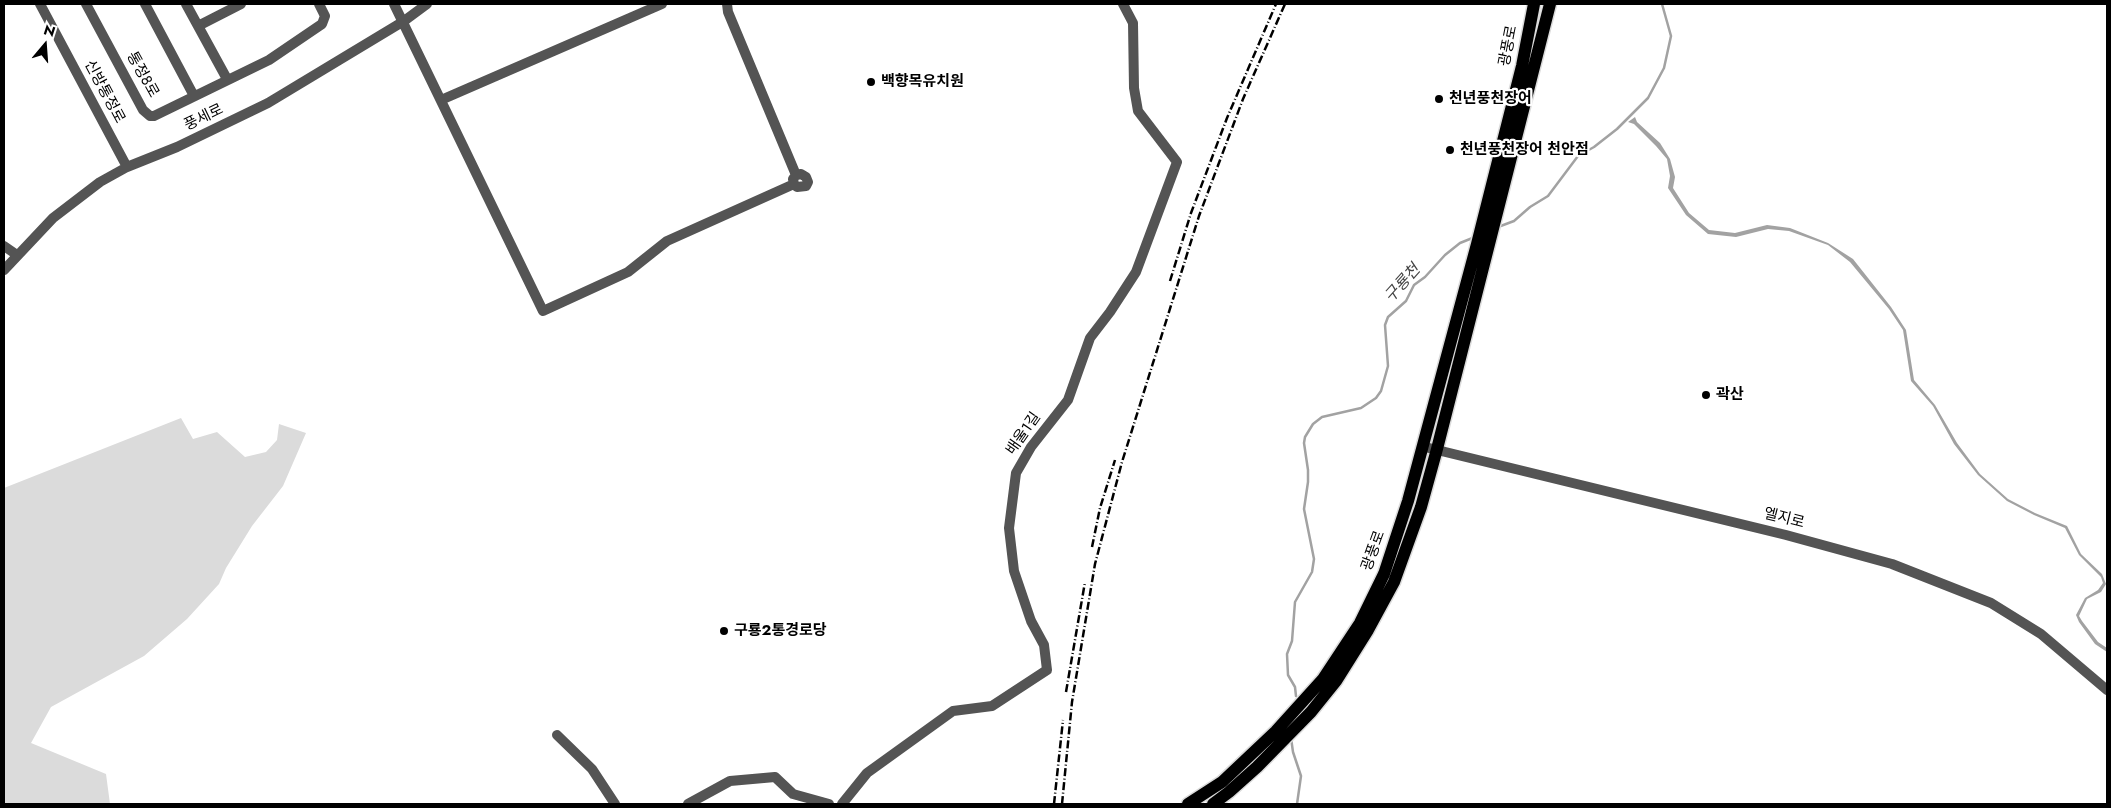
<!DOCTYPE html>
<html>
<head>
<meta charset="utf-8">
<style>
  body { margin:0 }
  #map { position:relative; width:2111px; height:808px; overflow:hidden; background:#fff; font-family:Jost,sans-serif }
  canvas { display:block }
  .frame { position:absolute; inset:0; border:5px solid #000; pointer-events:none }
  .north { position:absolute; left:20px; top:20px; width:50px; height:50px; -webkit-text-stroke:4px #fff; paint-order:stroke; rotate:18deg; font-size:14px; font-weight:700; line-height:20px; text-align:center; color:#000 }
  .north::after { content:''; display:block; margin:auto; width:18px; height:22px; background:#000; clip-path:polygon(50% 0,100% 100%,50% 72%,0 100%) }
</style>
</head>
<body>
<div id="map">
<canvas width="2111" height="808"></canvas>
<div class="frame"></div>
<div class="north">N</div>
</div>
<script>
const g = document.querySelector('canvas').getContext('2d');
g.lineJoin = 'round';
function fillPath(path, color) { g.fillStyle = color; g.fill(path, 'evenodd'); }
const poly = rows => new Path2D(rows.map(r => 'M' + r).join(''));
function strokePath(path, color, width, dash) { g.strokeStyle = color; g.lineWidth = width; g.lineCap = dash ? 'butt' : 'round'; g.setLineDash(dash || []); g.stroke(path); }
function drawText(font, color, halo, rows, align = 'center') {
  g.font = font + ' Jost,"Noto Sans KR",sans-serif'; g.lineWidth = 4.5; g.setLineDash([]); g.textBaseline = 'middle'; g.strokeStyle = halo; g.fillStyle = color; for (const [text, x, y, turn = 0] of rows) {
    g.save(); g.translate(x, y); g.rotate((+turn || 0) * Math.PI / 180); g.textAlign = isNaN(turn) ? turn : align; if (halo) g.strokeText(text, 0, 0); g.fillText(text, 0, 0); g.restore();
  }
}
fillPath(poly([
  [181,418,193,439,217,432,245,457,266,452,277,440,279,424,306,433,283,486,252,526,226,568,219,584,187,619,144,656,51,707,31,743,106,774,110,804,4,804,4,488]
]), '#dbdbdb');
fillPath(poly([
  [1635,117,1637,122,1660,143,1670,159,1675,177,1673,188,1689,213,1709,230,1735,233,1767,225,1790,228,1828,243,1853,259,1891,307,1906,330,1914,380,1935,405,1957,443,1980,474,2008,499,2035,513,2067,526,2081,554,2102,574,2106,584,2101,592,2087,599,2079,616,2082,621,2098,642,2107,648,2107,652,2095,644,2079,622,2076,615,2085,598,2098,590,2103,583,2101,577,2079,555,2065,528,2034,515,2007,501,1978,475,1954,444,1933,406,1911,381,1903,330,1889,309,1850,262,1828,245,1789,231,1768,229,1736,237,1708,234,1686,215,1668,188,1670,176,1667,159,1656,146,1634,124,1628,122]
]), '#a2a2a2');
strokePath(poly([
  [1498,227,1514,221,1530,207,1548,196,1578,156,1594,147,1617,129,1648,98,1664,68,1671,36,1662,4],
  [1296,696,1295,687,1288,675,1287,654,1292,641,1295,602,1312,572,1314,559,1304,509,1308,482,1308,470,1304,443,1305,437,1313,424,1322,417,1361,408,1376,398,1381,391,1388,366,1385,325,1388,317,1406,301,1414,285,1425,277,1445,255,1460,243,1475,237],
  [1291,738,1293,752,1301,776,1297,804]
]), '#a2a2a2', 2.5);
const major = poly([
  [1188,804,1222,782,1276,731,1323,679,1360,623,1384,574,1408,501,1477,244,1522,66,1534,4],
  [1213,804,1229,792,1257,767,1311,712,1336,681,1368,630,1394,582,1421,507,1437,449,1550,4]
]);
strokePath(major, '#dbdbdb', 15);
strokePath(poly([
  [40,4,127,167],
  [86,4,143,110,150,116,154,116,269,60,322,24,325,16,319,4],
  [145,4,194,96],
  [186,4,227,79],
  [394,4,543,311,628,272,667,241,794,184],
  [727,4,728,12,796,175,793,179,794,184,797,187,806,186,808,182,806,177,801,174,796,175],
  [198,26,241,4],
  [441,100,662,4],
  [4,246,17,255],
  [4,270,53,218,100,182,127,167,177,147,268,103,404,21,427,4],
  [1429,448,1786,535,1892,564,1991,603,2041,634,2107,690],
  [557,735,592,769,615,804],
  [688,804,730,781,775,777,793,794,829,804],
  [842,804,867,773,953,711,992,706,1047,670,1044,645,1031,621,1014,571,1009,528,1016,473,1031,447,1068,400,1090,338,1110,312,1136,272,1177,162,1138,111,1134,88,1133,23,1123,4]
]), '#545454', 10);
strokePath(major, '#000', 12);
strokePath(poly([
  [1170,281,1191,213,1227,118,1276,4],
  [1092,547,1100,508,1115,460],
  [1066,692,1085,582],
  [1054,804,1063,720],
  [1062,804,1072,702,1095,564,1122,462,1199,216,1243,99,1285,4]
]), '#000', 2.5, [8, 2.5, 1, 2.5]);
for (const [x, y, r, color] of [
  [871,82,5,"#000"],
  [1439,99,5,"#000"],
  [1450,150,5,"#000"],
  [1706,395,5,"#000"],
  [724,631,5,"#000"]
]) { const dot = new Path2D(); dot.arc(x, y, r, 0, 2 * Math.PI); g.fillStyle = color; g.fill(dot); strokePath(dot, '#fff', 2); }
drawText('15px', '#000', '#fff', [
  ["광풍로",1509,46,-79],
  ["통정8로",142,75,61],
  ["신방통정로",104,92,62],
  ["풍세로",204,118,-26],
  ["배울1길",1024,434,-55],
  ["엘지로",1784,519,14],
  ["광풍로",1374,551,-70]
]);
drawText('bold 15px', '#000', '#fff', [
  ["백향목유치원",881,82],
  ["천년풍천장어",1449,99],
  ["천년풍천장어 천안점",1460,150],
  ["곽산",1716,395],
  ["구룡2통경로당",734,631]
], 'left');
drawText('italic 16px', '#434343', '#fff', [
  ["구룡천",1403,284,-48]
]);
</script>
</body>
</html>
